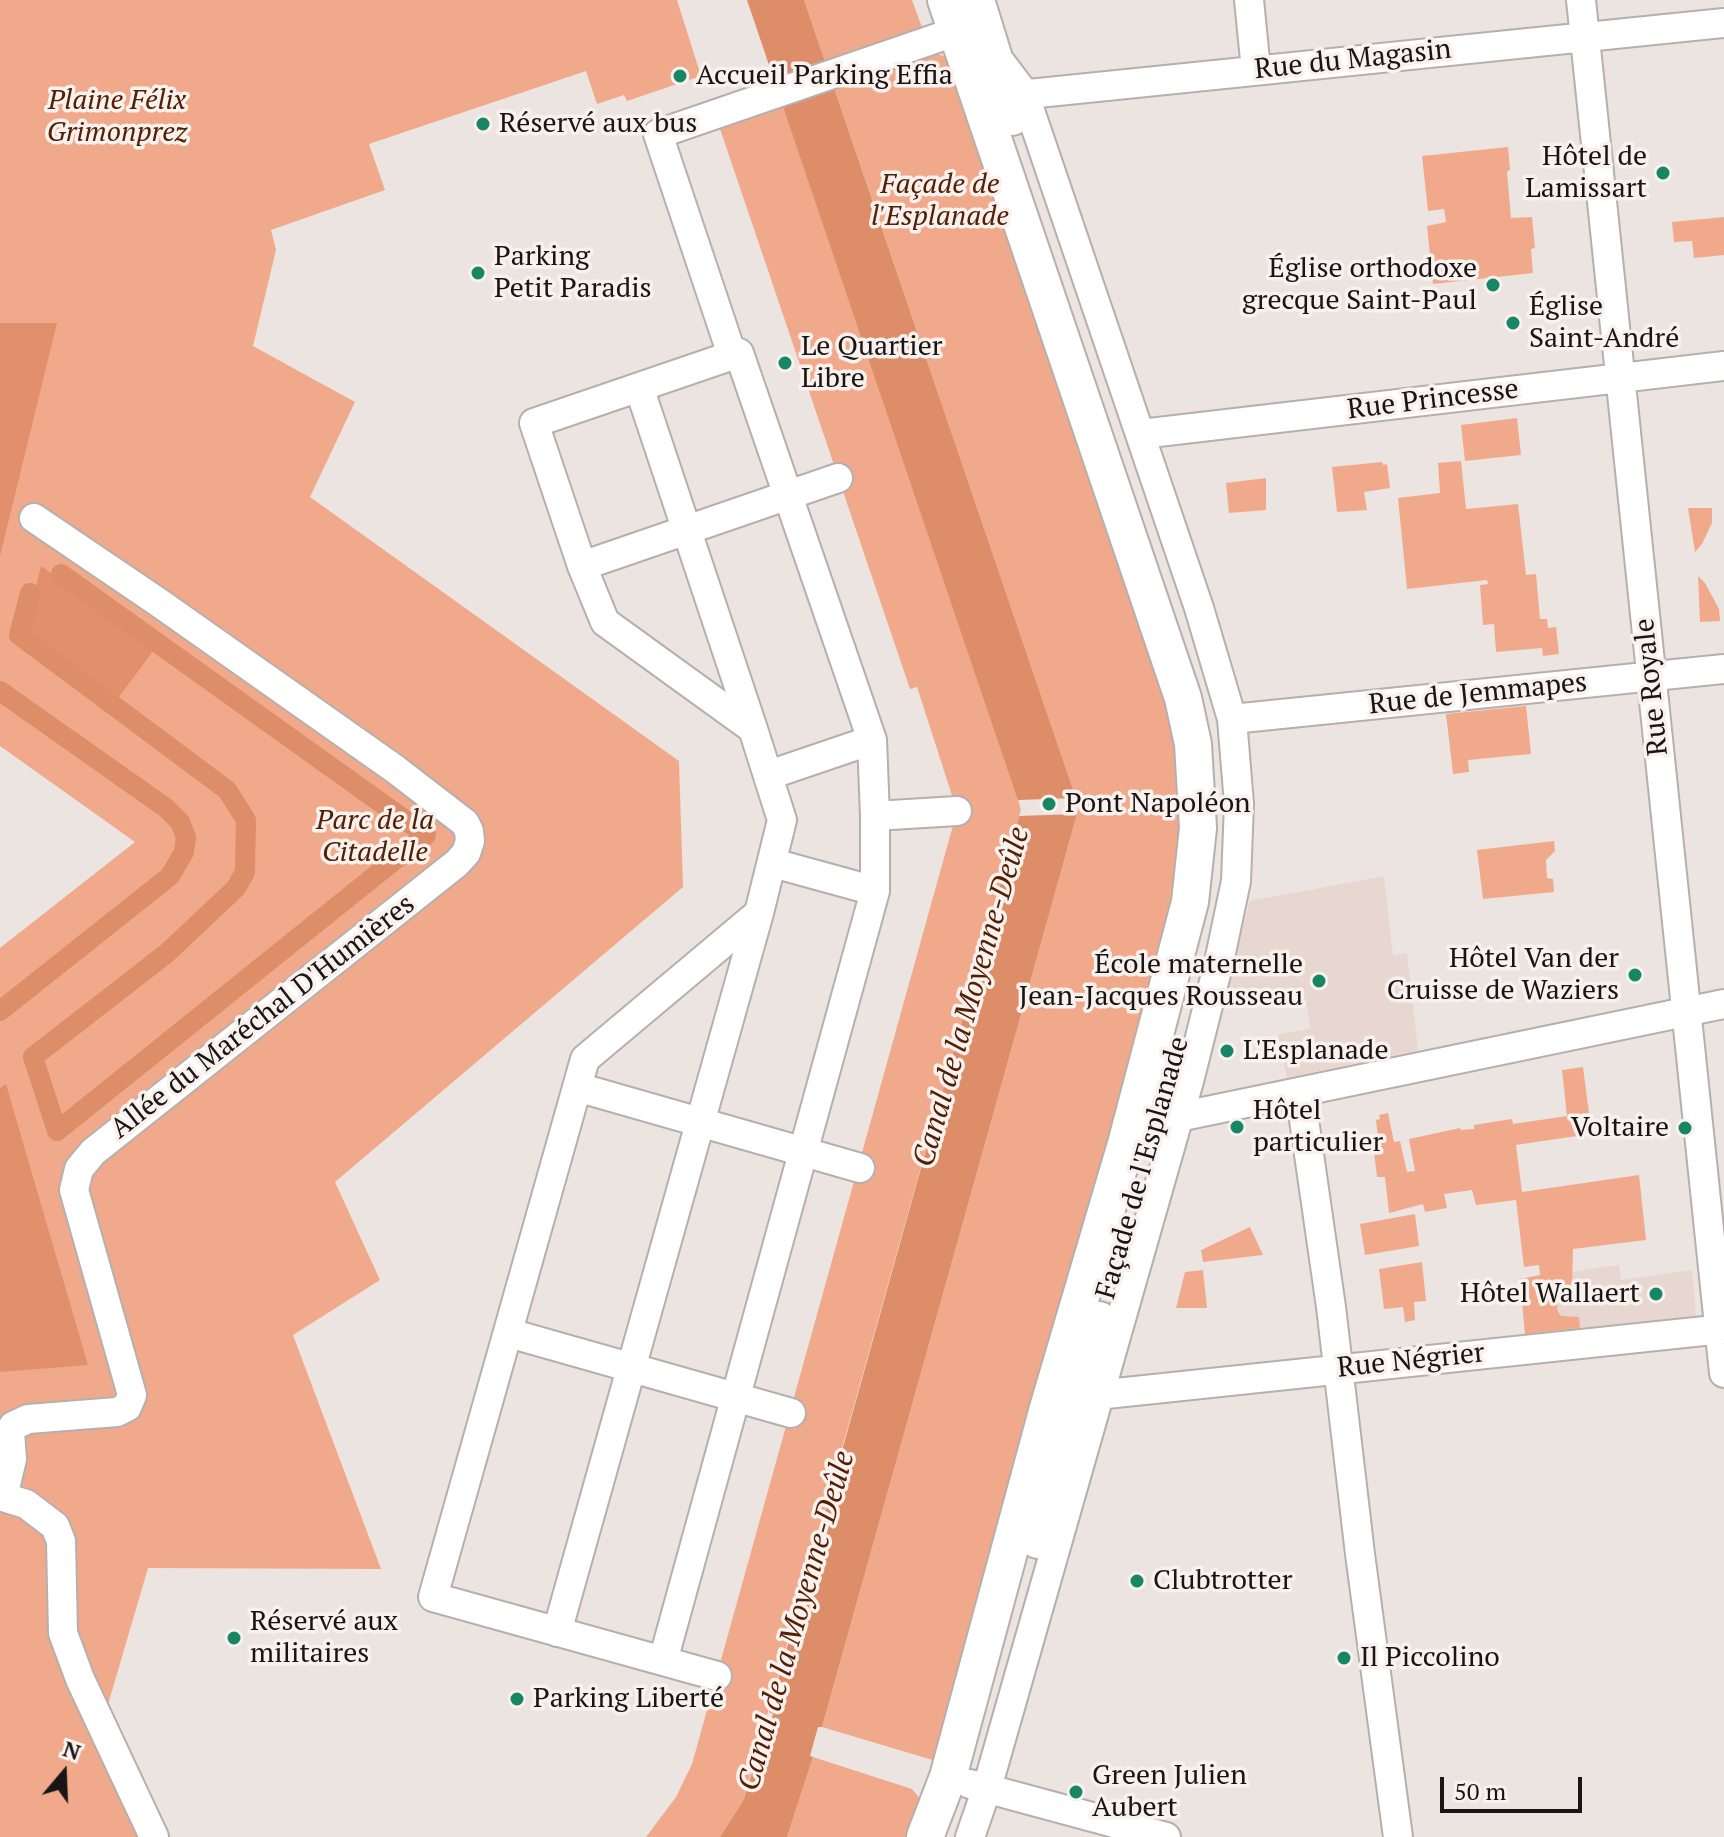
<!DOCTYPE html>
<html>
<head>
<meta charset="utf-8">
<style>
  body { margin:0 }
  #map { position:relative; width:1724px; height:1837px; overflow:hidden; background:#ece4e0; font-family:"PT Serif",serif }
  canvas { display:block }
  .north { position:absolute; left:24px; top:1733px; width:80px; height:80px; -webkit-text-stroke:6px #f9f1ee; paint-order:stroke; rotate:19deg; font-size:22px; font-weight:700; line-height:32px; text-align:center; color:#181514 }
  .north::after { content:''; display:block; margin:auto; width:28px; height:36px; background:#181514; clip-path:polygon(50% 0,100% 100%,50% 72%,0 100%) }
  .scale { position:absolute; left:1440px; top:1777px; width:142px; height:36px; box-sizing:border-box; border:4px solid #181514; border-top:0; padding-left:10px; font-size:24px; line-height:28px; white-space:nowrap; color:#181514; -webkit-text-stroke:6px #f9f1ee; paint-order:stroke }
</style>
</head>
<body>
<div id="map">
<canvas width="1724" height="1837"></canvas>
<div class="north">N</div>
<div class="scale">50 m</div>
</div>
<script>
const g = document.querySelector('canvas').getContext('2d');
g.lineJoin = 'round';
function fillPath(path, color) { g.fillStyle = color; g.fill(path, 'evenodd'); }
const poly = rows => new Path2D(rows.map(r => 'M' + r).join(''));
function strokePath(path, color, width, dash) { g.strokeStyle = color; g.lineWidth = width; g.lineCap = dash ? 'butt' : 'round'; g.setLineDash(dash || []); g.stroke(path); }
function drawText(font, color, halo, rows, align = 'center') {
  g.font = font + ' "PT Serif",serif'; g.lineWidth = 7; g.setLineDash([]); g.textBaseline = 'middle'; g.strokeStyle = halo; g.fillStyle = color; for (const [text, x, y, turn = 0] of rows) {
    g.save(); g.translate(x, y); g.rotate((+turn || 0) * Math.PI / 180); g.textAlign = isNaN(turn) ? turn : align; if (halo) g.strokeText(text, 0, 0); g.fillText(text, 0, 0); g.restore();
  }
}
fillPath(poly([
  [1384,876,1393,956,1407,953,1418,1050,1287,1078,1278,1035,1311,1028,1305,998,1289,1001,1287,993,1262,998,1226,989,1250,901],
  [1619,1265,1621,1280,1692,1270,1696,1316,1525,1334,1520,1279]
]), '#e7d7d0');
fillPath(poly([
  [0,0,677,0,701,76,627,101,624,95,597,104,586,71,369,144,385,190,271,230,276,250,253,346,355,402,310,497,679,761,683,887,335,1182,380,1280,293,1335,381,1569,148,1568,107,1708,168,1837,0,1837,0,948,135,842,0,746],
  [804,0,912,0,931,52,950,58,1178,709,1187,866,936,1761,822,1727,1079,807],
  [783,104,1021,810,743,1801,720,1837,646,1837,676,1797,692,1764,957,811,917,687,910,689,719,126],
  [1508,147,1510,170,1507,172,1511,218,1532,217,1535,248,1531,249,1533,273,1433,284,1427,226,1446,222,1444,209,1428,211,1422,156],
  [1724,217,1724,255,1694,258,1692,241,1674,242,1672,222],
  [1517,418,1521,455,1465,461,1461,425],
  [1461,461,1466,509,1518,504,1526,575,1536,574,1540,619,1547,619,1548,628,1556,627,1559,654,1543,656,1542,648,1496,652,1494,624,1483,625,1480,585,1488,584,1487,580,1407,589,1398,498,1440,493,1438,463],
  [1382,462,1383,465,1387,464,1390,488,1364,492,1367,510,1337,512,1332,467],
  [1266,478,1266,510,1229,513,1226,483],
  [1688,508,1712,508,1712,523,1702,544,1695,552],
  [1698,576,1705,583,1719,609,1720,621,1700,622],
  [1526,706,1531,754,1468,760,1469,772,1453,774,1446,714],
  [1554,841,1555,851,1546,860,1547,878,1553,879,1554,892,1483,899,1477,850],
  [1583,1067,1589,1113,1575,1115,1577,1136,1516,1145,1522,1192,1639,1175,1646,1240,1573,1249,1572,1286,1559,1295,1557,1310,1561,1316,1579,1317,1580,1328,1525,1334,1520,1279,1540,1275,1539,1265,1524,1267,1516,1200,1476,1205,1472,1190,1444,1194,1447,1208,1425,1212,1423,1204,1389,1213,1385,1177,1377,1177,1374,1152,1374,1146,1379,1145,1376,1120,1380,1119,1379,1115,1388,1113,1394,1142,1400,1141,1407,1172,1415,1171,1409,1139,1460,1128,1461,1130,1474,1129,1474,1125,1512,1119,1513,1124,1567,1116,1562,1070],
  [1415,1214,1419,1246,1365,1255,1360,1224],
  [1250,1227,1263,1255,1203,1262,1201,1250],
  [1422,1262,1426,1301,1414,1302,1415,1320,1405,1322,1403,1307,1384,1309,1379,1269],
  [1203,1270,1207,1308,1176,1308,1185,1272],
  [813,1757,912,1789,920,1799,910,1837,787,1837]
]), '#f0aa8b');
fillPath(poly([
  [0,323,57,323,0,556],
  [41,566,156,647,119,697,25,632],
  [6,1084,26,1153,88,1365,0,1372,0,1088]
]), '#e1906b');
fillPath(poly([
  [747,0,804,0,1079,807,822,1727,818,1727,810,1756,813,1757,787,1837,720,1837,743,1801,762,1741,765,1741,767,1735,773,1714,769,1712,1021,810]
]), '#dd8d67');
fillPath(poly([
  [1076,798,1079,807,1077,814,1019,816,1021,810,1018,800]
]), '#ece4e0');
strokePath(poly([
  [30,593,19,635,227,790,246,820,245,872,236,888,167,953,33,1057,57,1131,426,835,61,574],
  [0,691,166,808,180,822,186,837,184,852,170,876,0,1011]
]), '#dd8d67', 20);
const minor = poly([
  [1249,0,1256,70],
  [1581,0,1724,1373],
  [1009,96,1724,23],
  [732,355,658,134,975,25],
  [639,387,753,729,605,622,582,566,534,423,739,353,872,740,875,816,875,891,663,1661,433,1597,585,1059,759,913,782,820,753,729],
  [1141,434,1724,366],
  [582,566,838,478],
  [1232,719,1724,669],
  [769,775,872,740],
  [875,816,957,811],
  [773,863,875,891],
  [577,1087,860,1168],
  [1300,1092,1331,1307,1360,1554,1398,1837],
  [1130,1127,1724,1004],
  [509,1333,791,1413],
  [1097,1395,1724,1329],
  [0,1496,26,1504,55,1526,61,1541,63,1633,80,1679,154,1837],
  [3,1497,12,1459,10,1432,13,1426,28,1419,117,1412,127,1407,132,1395,74,1190,79,1169,93,1152,457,863,466,853,470,841,469,831,465,823,395,769,158,602,34,518],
  [557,1632,759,913],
  [663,1661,717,1676],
  [970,1784,1166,1837],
  [970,1837,987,1788,1189,1081,1219,962,1236,881,1239,804,1232,719,1199,608,1024,93,1002,64]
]);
const major = poly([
  [976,0,1012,117],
  [1038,1540,1099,1320],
  [925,1837,948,1777,1048,1408,1126,1144,1190,902,1198,828,1193,744,1183,698,946,0]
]);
strokePath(minor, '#b7afac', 32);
strokePath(major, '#b7afac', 40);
strokePath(minor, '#fff', 28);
strokePath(major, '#fff', 36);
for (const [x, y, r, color] of [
  [680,76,8,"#178664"],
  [483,124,8,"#178664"],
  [1663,173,8,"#178664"],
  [478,273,8,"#178664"],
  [1493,285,8,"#178664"],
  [1513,323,8,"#178664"],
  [785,363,8,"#178664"],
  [1049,804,8,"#178664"],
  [1635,975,8,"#178664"],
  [1319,981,8,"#178664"],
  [1227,1051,8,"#178664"],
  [1237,1127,8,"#178664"],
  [1685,1128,8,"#178664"],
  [1656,1294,8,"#178664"],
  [1137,1581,8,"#178664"],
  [234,1638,8,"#178664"],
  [1344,1658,8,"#178664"],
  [517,1699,8,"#178664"],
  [1076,1792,8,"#178664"]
]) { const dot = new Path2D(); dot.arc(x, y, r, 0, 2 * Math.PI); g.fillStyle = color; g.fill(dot); strokePath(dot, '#f9f1ee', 3); }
drawText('28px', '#181514', '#f9f1ee', [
  ["Rue du Magasin",1353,60,-6],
  ["Rue Princesse",1433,400,-7],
  ["Rue Royale",1652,687,-96],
  ["Rue de Jemmapes",1478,694,-6],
  ["Allée du Maréchal D'Humières",263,1017,-38],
  ["Façade de l'Esplanade",1143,1168,-74],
  ["Rue Négrier",1411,1361,-6]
]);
drawText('28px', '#181514', '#f9f1ee', [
  ["Accueil Parking Effia",696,76],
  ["Réservé aux bus",499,124],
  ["Hôtel de",1647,157,"right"],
  ["Lamissart",1647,189,"right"],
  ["Parking",494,257],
  ["Petit Paradis",494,289],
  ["Église orthodoxe",1477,269,"right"],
  ["grecque Saint-Paul",1477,301,"right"],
  ["Église",1529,307],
  ["Saint-André",1529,339],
  ["Le Quartier",801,347],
  ["Libre",801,379],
  ["Pont Napoléon",1065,804],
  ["Hôtel Van der",1619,959,"right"],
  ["Cruisse de Waziers",1619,991,"right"],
  ["École maternelle",1303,965,"right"],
  ["Jean-Jacques Rousseau",1303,997,"right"],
  ["L'Esplanade",1243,1051],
  ["Hôtel",1253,1111],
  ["particulier",1253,1143],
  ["Voltaire",1669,1128,"right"],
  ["Hôtel Wallaert",1640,1294,"right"],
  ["Clubtrotter",1153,1581],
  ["Réservé aux",250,1622],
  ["militaires",250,1654],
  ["Il Piccolino",1360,1658],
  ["Parking Liberté",533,1699],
  ["Green Julien",1092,1776],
  ["Aubert",1092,1808]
], 'left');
drawText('italic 28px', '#532004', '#f9f1ee', [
  ["Plaine Félix",117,101],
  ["Grimonprez",117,133],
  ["Façade de",940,185],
  ["l'Esplanade",940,217],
  ["Parc de la",375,821],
  ["Citadelle",375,853]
]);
drawText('italic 30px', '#521f03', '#f9f1ee', [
  ["Canal de la Moyenne-Deûle",972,997,-74],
  ["Canal de la Moyenne-Deûle",797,1621,-74]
]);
</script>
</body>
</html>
